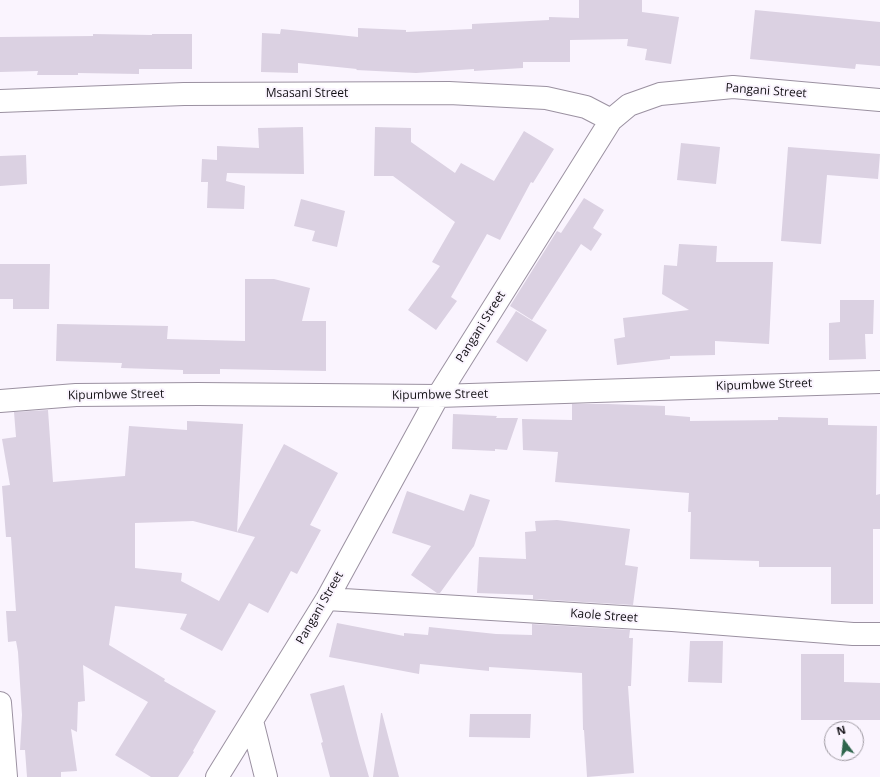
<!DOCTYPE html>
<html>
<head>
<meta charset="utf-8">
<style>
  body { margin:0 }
  #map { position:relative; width:880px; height:777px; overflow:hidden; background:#faf4fe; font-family:"Open Sans",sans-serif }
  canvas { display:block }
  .north { position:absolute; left:824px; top:721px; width:40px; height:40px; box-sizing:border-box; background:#faf4fe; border:1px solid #9e99a1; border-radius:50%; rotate:345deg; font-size:11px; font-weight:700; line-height:16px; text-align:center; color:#131015 }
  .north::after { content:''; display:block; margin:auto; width:14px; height:18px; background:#2e654c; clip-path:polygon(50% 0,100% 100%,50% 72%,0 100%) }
</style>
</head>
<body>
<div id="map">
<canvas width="880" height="777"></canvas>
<div class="north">N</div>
</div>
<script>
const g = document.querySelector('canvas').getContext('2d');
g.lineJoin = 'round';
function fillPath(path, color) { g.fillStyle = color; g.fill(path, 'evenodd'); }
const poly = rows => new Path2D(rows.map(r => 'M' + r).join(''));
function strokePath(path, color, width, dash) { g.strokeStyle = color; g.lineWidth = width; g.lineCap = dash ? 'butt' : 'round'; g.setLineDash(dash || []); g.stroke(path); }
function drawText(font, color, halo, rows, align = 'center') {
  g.font = font + ' "Open Sans",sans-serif'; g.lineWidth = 4; g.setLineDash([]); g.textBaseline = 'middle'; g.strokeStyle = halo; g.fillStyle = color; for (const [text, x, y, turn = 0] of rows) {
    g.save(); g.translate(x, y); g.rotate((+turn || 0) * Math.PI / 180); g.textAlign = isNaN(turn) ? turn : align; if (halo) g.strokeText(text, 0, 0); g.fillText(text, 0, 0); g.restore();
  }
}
fillPath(poly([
  [579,0,642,0,642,12,679,17,671,64,645,60,647,49,627,46,628,39,570,40,570,62,523,62,523,68,474,71,474,69,416,73,356,70,357,69,298,63,298,73,261,72,262,33,280,34,281,29,358,37,358,28,406,30,406,32,472,29,472,24,549,20,549,17,579,18],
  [755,10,880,22,880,66,856,64,855,69,750,59],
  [93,34,152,35,152,34,192,34,192,69,139,69,139,74,78,73,78,75,37,75,38,71,0,72,0,37,93,36],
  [303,127,304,174,227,173,226,181,245,186,244,209,207,208,208,182,201,182,202,159,217,160,217,146,259,148,258,128],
  [375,127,411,128,411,142,455,173,461,163,494,181,524,131,554,149,533,183,531,182,500,240,487,234,451,297,457,301,436,330,408,310,440,266,432,262,455,222,393,176,374,176],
  [681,143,720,147,716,184,677,180],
  [788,147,880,154,878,179,827,175,821,244,781,241],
  [26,155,27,184,0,186,0,156],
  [584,198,604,210,593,228,602,234,591,251,581,244,532,320,510,306,557,231,561,233],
  [301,199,345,211,337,247,312,241,315,231,294,226],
  [679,244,717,246,716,262,773,262,769,344,715,341,715,355,670,356,670,359,617,365,614,339,625,337,623,318,689,310,662,294,664,265,677,266],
  [0,264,50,264,49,309,13,309,13,299,0,299],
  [245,279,274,279,310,288,302,321,326,321,326,371,220,369,220,374,183,374,183,370,121,368,122,363,56,361,57,324,168,326,167,339,245,341],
  [840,300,874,300,873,334,865,334,866,359,829,360,829,323,840,322],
  [516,311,547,330,527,362,496,342],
  [572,404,608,404,665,406,665,415,690,417,690,421,778,420,778,417,828,418,828,425,877,426,876,495,880,494,880,529,873,529,873,604,831,604,831,567,759,567,759,561,690,559,691,512,688,512,689,493,555,482,558,452,523,450,522,419,572,420],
  [48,410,53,482,125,476,129,426,187,430,187,421,243,424,237,532,284,444,338,473,310,525,321,530,297,574,291,571,268,613,249,603,222,651,180,629,187,614,115,606,109,645,165,679,164,681,216,711,193,751,194,752,178,777,151,777,115,755,148,702,83,665,85,701,78,702,77,732,71,729,77,771,61,772,61,777,27,777,25,750,20,750,22,715,18,652,16,641,8,642,6,611,16,611,11,537,6,537,2,486,10,485,2,439,16,437,14,412],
  [193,521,255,537,219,601,181,581,182,573,135,568,135,523],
  [453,414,497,416,496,418,518,418,507,450,495,449,495,451,452,449],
  [407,491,464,511,470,494,490,500,474,546,440,593,437,593,411,575,431,546,392,533],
  [557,520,630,529,625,565,638,567,633,605,533,599,533,595,477,593,479,557,526,559,525,532,536,531,535,521],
  [337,623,404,636,404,633,428,635,429,627,496,634,532,635,532,624,630,630,629,638,633,638,631,686,628,686,634,773,587,777,584,730,583,730,582,673,489,667,489,671,420,664,419,674,329,657],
  [690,641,723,641,722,683,688,682],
  [801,654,844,654,844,682,880,683,880,720,801,720],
  [344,685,359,742,369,777,330,777,321,743,323,742,310,694],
  [381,713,382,713,399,777,373,777],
  [470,714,531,714,530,738,469,737]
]), '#dbd1e2');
const minor = poly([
  [0,101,184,94,449,93,546,98,586,107,611,120],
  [0,401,76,395,198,394,438,396,880,382],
  [327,599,672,620,853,634,880,634],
  [0,703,6,777],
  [252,721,266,777],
  [217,777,327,599,438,396,611,120,629,105,660,94,733,87,880,100]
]);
strokePath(minor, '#9b91a1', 24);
strokePath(minor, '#fff', 22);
drawText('12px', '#131015', '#faf4fe', [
  ["Pangani Street",766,91,4],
  ["Msasani Street",307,94],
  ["Pangani Street",481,327,-58],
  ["Kipumbwe Street",764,385,-2],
  ["Kipumbwe Street",116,395,-1],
  ["Kipumbwe Street",440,395,-1],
  ["Pangani Street",320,608,-60],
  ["Kaole Street",604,616,4]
]);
</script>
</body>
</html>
